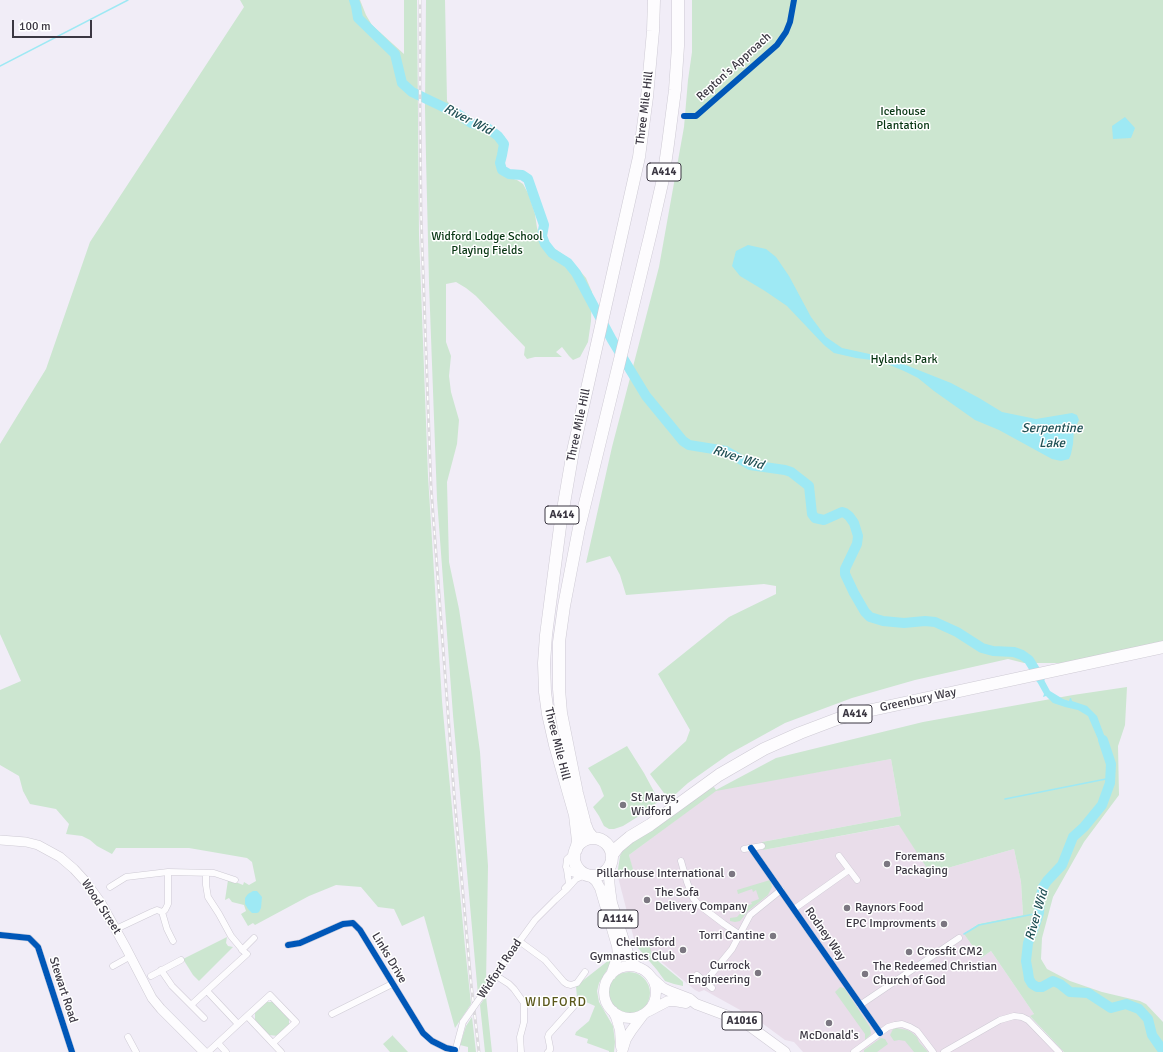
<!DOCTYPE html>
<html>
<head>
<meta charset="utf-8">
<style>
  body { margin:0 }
  #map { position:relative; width:1163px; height:1052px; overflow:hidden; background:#f1edf7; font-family:Signika,sans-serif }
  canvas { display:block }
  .scale { position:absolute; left:12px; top:20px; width:80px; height:18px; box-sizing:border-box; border:2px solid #3b3742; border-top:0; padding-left:5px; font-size:12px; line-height:14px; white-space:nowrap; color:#3b3742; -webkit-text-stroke:3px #fff; paint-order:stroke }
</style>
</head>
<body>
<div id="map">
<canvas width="1163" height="1052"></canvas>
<div class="scale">100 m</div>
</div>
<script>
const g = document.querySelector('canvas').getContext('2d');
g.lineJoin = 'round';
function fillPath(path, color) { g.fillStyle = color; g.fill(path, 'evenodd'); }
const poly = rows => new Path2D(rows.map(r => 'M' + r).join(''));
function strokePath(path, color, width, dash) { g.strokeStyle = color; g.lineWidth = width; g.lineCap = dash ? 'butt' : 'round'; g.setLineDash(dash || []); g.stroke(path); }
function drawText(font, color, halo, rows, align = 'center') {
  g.font = font + ' Signika,sans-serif'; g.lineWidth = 3; g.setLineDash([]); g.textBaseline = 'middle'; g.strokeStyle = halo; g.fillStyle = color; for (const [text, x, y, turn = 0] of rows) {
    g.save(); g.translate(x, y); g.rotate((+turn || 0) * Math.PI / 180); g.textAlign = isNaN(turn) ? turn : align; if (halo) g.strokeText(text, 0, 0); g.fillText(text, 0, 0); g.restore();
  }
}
fillPath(poly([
  [891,759,901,816,762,842,763,850,900,825,930,873,1014,849,1021,882,1023,915,978,924,964,934,981,958,991,951,1034,1014,1030,1017,1064,1052,803,1052,794,1042,785,1040,751,1015,742,1011,704,990,699,992,695,990,634,939,618,877,633,873,629,855,716,790]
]), '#e9ddea');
fillPath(poly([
  [240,0,360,0,366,15,372,25,404,54,404,0,417,0,419,235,428,476,442,701,465,947,471,1004,455,1028,424,916,402,926,394,909,378,907,361,887,336,885,309,896,255,925,253,923,248,926,241,914,246,911,244,905,232,902,229,898,225,900,228,880,235,883,238,883,243,885,244,882,249,885,256,881,252,862,247,858,189,848,116,848,112,854,97,846,90,840,82,836,66,834,69,824,56,809,30,804,23,791,19,776,0,765,0,690,21,681,0,634,0,444,46,369,90,242,244,7],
  [426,0,445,0,447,101,468,124,487,123,505,137,499,147,498,167,502,175,517,180,523,184,529,195,535,214,537,228,541,239,571,260,586,278,592,292,591,321,588,342,580,357,573,360,569,356,562,347,556,352,562,357,535,357,527,359,524,355,525,347,476,296,466,288,456,282,446,284,446,342,451,356,449,376,451,392,459,420,457,444,447,482,449,562,459,609,472,693,480,752,488,866,486,984,478,995,453,715,437,499,429,283,426,157,425,107],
  [692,0,1163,0,1163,641,1068,663,1024,663,1008,659,915,680,852,698,785,723,729,754,688,783,669,800,650,774,686,741,690,730,658,674,729,617,776,594,776,586,764,584,626,595,620,575,610,556,586,563,612,447,659,267,684,127,688,80,692,52],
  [1127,687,1125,725,1118,746,1119,795,1084,842,1053,897,1042,938,1041,959,1047,969,1070,981,1102,992,1140,1001,1146,1004,1163,1022,1163,1052,1064,1052,1030,1016,1034,1014,991,951,981,958,964,934,978,924,1023,915,1021,882,1014,849,930,873,899,825,763,850,762,842,901,816,891,759,716,791,629,855,634,873,618,877,617,876,620,856,622,852,626,846,711,788,714,787,716,790,776,758,923,722,1073,695],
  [627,746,644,773,659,801,639,816,623,826,614,829,609,829,604,826,599,816,593,807,604,796,600,786,588,768],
  [770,880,772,887,768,895,748,911,740,921,735,922,730,921,730,918,737,917,748,905,752,904,751,902,759,899,756,890,753,892,752,889,738,894,737,890],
  [227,937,226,943,228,946,233,947,199,981,193,975,183,959],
  [642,939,648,941,653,957,681,980,683,982,683,986,674,984,665,981,657,970,638,948,636,944,636,942],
  [609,960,612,962,599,983,597,991,599,1002,613,1026,615,1042,614,1052,609,1052,609,1051,587,1043,588,1039,575,1035,576,1032,589,1021,595,1006,577,998,576,986],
  '608 993a21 21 0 1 1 42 0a21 21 0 1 1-42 0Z',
  [840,987,844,988,845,989,870,1027,871,1034,865,1040,865,1034,835,992],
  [486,996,488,1015,492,1052,485,1052,480,1005],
  [266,1002,274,1002,289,1017,289,1025,278,1036,269,1035,255,1021,255,1012],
  [472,1017,476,1052,468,1052,468,1047,460,1045,466,1026],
  [897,1028,907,1030,911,1032,917,1037,919,1042,928,1052,914,1052,905,1041,899,1040,894,1041,890,1035,893,1029],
  [393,1035,393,1036,408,1052,390,1052,383,1044],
  [881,1038,885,1039,888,1044,877,1052,864,1052,864,1050]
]), '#cce6d0');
fillPath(poly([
  [1125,117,1135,128,1131,138,1113,139,1112,126],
  [748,245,766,249,776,257,789,276,811,317,826,337,842,348,888,358,951,383,979,398,1002,412,1036,419,1072,413,1077,415,1079,420,1074,430,1073,444,1071,454,1069,459,1061,461,1052,459,999,430,975,420,934,391,918,378,904,371,880,361,856,358,834,353,824,345,806,326,787,306,765,291,740,276,732,266,736,251],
  [1036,665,1050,691,1063,699,1069,701,1070,698,1071,698,1072,701,1087,706,1097,716,1110,751,1104,753,1088,716,1078,710,1065,707,1053,703,1046,696,1043,697,1044,694,1029,667],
  [253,891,257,891,262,897,261,908,259,912,257,913,252,913,248,909,245,904,245,898,248,894]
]), '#9ee9f4');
strokePath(poly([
  [0,66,128,0],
  [1005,799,1111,778],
  [964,934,979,925,1039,913]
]), '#9ee9f4', 1.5);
strokePath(poly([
  [354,0,356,6,358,18,395,54,402,83,412,92,458,114,471,123,486,127,498,136,504,144,502,155,500,163,502,170,509,174,522,175,528,179,544,225,542,236,545,244,552,253,568,263,576,273,612,340,646,396,683,441,689,445,726,451,750,465,785,470,791,472,809,486,812,514,815,518,824,520,842,512,845,513,849,516,854,523,858,536,857,544,845,569,845,574,854,593,865,612,870,617,883,621,904,623,925,621,935,622,957,632,982,648,993,651,1014,652,1022,655,1029,660,1040,678],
  [1103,740,1111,764,1110,783,1102,805,1084,827,1073,837,1062,865,1047,881,1043,887,1040,899,1039,913,1035,925,1028,943,1026,961,1028,972,1029,979,1032,984,1037,987,1042,987,1053,981,1060,984,1070,992,1088,993,1111,1008,1126,1004,1139,1009,1148,1019,1152,1035,1161,1048,1163,1048]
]), '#9ee9f4', 10);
const street = poly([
  [751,848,880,1033],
  [744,849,762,846],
  [576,851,567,859,566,867,571,873,581,876],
  [839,856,857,880],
  [681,861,687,882,693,898,699,905,724,924,740,935],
  [168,872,168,904,165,910,162,912,167,929,173,941],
  [206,873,206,885,208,897,219,914,231,936,241,948],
  [110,887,126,877,168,872,214,873,235,880],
  [565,888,569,884,567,870],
  [794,909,849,870],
  [116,929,152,912,157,910,162,912],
  [0,935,29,938,38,947,72,1052],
  [519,941,545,960,564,982,567,984,571,985,577,983,585,972],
  [288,945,300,943,343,924,353,923,360,930,423,1033,432,1041,446,1048,455,1050],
  [113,966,131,956],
  [161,970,172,986,204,1018],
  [495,975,509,984,514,989,524,1003,524,1022,520,1037,521,1052],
  [697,975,712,988],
  [151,976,181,960],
  [705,982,732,949,750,915,781,890],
  [487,988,495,975,535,920,555,900,567,889,576,879,587,874],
  [207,991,238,1024],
  [191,1005,247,954,242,950,254,938],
  [860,1005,959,938],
  [332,1014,392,984],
  [247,1016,270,995,296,1022,273,1043],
  [128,1037,136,1052],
  [218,1043,226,1052],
  [208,1052,247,1016,281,1052],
  [455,1052,463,1022],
  [548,1052,550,1050,550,1047,548,1037,549,1034,574,1006],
  [854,1052,888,1027,895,1025,902,1024,910,1027,917,1031,933,1052],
  [944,1052,1000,1020,1014,1016,1022,1017,1028,1020,1059,1052]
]);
const secondary = poly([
  [0,840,26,842,38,845,60,857,74,869,85,881,101,903,126,948,152,998,161,1009,204,1052]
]);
const primary = poly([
  [611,863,609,878,610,889,612,903,630,959,635,965,639,968],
  [589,875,596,881,600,888,617,946,618,955,611,975],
  '604 992a26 26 0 1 1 52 0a26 26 0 1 1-52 0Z',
  [653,979,663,988,669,991,690,999,696,1004,744,1022,785,1052],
  [613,1011,616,1017,620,1030,621,1047],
  [649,1011,668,1001,675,1001,686,1003],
  [622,1052,626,1039,631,1031,643,1015]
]);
const highway = poly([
  [593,838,588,832,585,824,577,793,561,713,559,689,559,642,564,606,579,528,651,232,663,179,668,144,675,90,678,46,678,0],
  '574 857a19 19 0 1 1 38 0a19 19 0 1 1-38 0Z',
  [576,850,578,841,575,815,555,745,548,714,545,692,544,663,546,635,560,527,573,451,639,157,647,97,653,31,654,0],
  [612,855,618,847,630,837,650,825,719,775,764,749,800,733,837,719,867,711,1163,647]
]);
strokePath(street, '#cecad4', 7);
strokePath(secondary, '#cecad4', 10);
strokePath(primary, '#cecad4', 11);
strokePath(highway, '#cecad4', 13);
strokePath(street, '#fdfcfe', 6);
strokePath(secondary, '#fdfcfe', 9);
strokePath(primary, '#fdfcfe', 10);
strokePath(highway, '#fdfcfe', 12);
const rail = poly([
  [420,0,420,105,421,215,431,487,454,793,471,983,479,1052]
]);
strokePath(rail, '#dbd9dd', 3);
strokePath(rail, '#fff', 1.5, [4.5]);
const streetBridge = poly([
  [463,1022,487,988]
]);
strokePath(streetBridge, '#cecad4', 7, []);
strokePath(streetBridge, '#fdfcfe', 6);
strokePath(poly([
  [684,116,696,116,777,45,786,32,790,22,794,0],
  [751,848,880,1033],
  [0,935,29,938,38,947,72,1052],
  [288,945,300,943,343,924,353,923,360,930,423,1033,432,1041,446,1048,455,1050]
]), '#0057b8', 6);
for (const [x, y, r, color] of [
  [623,805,4,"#7b7781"],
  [887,864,4,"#7b7781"],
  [732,874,4,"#7b7781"],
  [647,900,4,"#7b7781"],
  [847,908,4,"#7b7781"],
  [944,924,4,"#7b7781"],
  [773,936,4,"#7b7781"],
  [683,950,4,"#7b7781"],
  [909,952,4,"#7b7781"],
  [758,973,4,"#7b7781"],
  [865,974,4,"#7b7781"],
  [829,1023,4,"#7b7781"]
]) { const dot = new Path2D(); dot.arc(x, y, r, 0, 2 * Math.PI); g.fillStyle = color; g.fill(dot); strokePath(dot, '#fff', 1.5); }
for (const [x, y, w] of [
  [664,172,34],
  [562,515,34],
  [855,714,34],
  [618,919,40],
  [742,1021,40]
]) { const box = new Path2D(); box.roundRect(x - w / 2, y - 9, w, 18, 3); g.fillStyle = '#fff'; g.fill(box); strokePath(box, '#3b3742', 1); }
drawText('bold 11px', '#3b3742', null, [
  ["A414",664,172],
  ["A414",562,515],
  ["A414",855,714],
  ["A1114",618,919],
  ["A1016",742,1021]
]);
drawText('12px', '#3b3742', '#fff', [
  ["Repton's Approach",734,67,-42],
  ["Three Mile Hill",645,108,-83],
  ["Three Mile Hill",579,425,-78],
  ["Greenbury Way",918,700,-12],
  ["Three Mile Hill",557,744,76],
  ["Wood Street",101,907,57],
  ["Rodney Way",825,934,55],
  ["Links Drive",389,958,59],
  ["Widford Road",500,969,-56],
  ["Stewart Road",63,990,72]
]);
drawText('12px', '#073512', '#fff', [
  ["Icehouse",903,112],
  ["Plantation",903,126],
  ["Widford Lodge School",487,237],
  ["Playing Fields",487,251],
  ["Hylands Park",904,360]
]);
drawText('12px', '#3b3742', '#fff', [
  ["St Marys,",631,798],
  ["Widford",631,812],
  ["Foremans",895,857],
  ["Packaging",895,871],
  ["Pillarhouse International",724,874,"right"],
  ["The Sofa",655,893],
  ["Delivery Company",655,907],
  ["Raynors Food",855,908],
  ["EPC Improvments",936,924,"right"],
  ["Torri Cantine",765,936,"right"],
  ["Chelmsford",675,943,"right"],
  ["Gymnastics Club",675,957,"right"],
  ["Crossfit CM2",917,952],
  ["Currock",750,966,"right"],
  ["Engineering",750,980,"right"],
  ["The Redeemed Christian",873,967],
  ["Church of God",873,981],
  ["McDonald's",829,1036,"center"]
], 'left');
drawText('italic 13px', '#215156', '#fff', [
  ["River Wid",468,120,27],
  ["Serpentine",1052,429],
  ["Lake",1052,444],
  ["River Wid",738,458,18],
  ["River Wid",1037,915,-74]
]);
g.letterSpacing = '1px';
drawText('13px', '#5a571a', '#fff', [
  ["WIDFORD",556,1003]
]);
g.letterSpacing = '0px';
</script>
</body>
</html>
